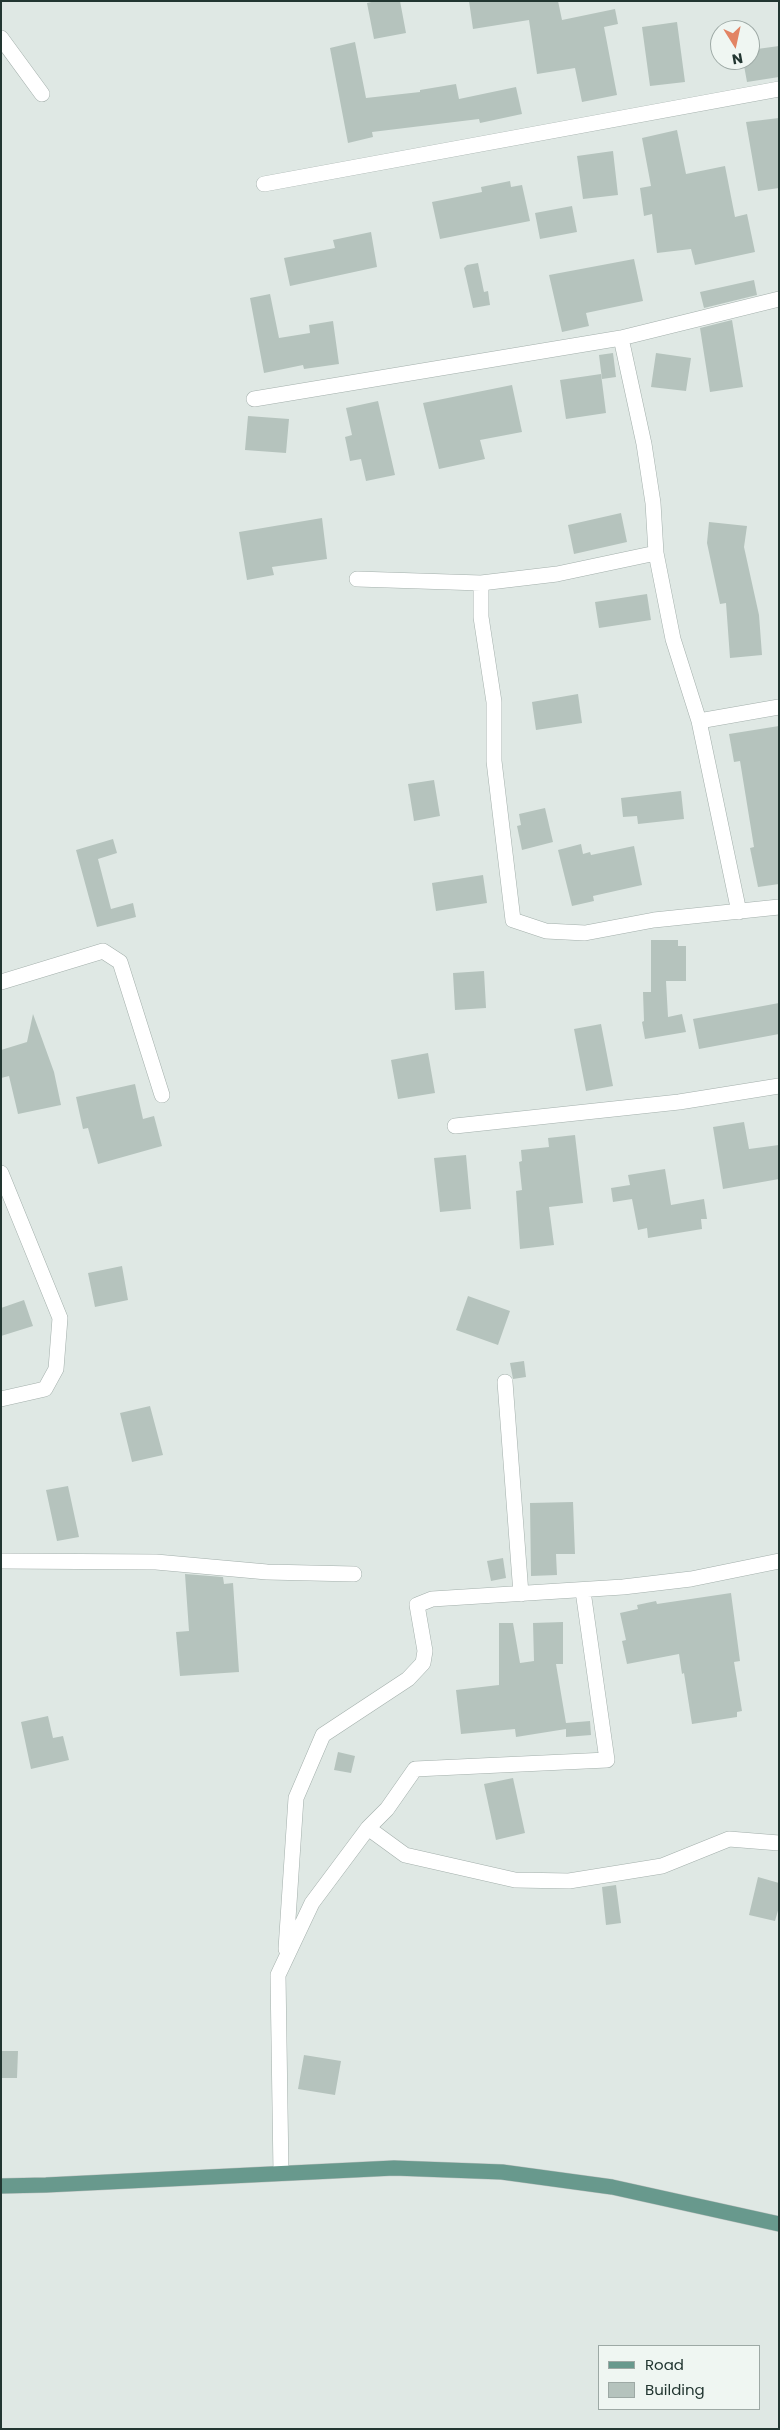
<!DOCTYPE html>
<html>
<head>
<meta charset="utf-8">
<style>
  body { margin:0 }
  #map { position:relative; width:780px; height:2430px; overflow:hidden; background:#dfe8e4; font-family:Poppins,sans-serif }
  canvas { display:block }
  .frame { position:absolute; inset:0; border:2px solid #223631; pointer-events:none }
  .legend { position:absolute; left:598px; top:2345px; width:162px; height:65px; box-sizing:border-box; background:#eff6f2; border:1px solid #9da9a5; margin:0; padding:6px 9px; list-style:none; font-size:15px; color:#223631 }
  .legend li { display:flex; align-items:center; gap:10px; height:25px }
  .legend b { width:25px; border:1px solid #9da9a5 }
  .north { position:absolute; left:710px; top:20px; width:50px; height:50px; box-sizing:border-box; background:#eff6f2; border:1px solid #9da9a5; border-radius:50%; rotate:170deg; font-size:14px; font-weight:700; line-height:20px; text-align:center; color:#223631 }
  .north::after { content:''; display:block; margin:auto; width:18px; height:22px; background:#e28464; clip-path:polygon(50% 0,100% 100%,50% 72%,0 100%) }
</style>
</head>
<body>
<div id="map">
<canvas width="780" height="2430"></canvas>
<div class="frame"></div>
<ul class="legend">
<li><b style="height:6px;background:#68998d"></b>Road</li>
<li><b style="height:14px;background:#b5c3bd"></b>Building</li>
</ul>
<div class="north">N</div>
</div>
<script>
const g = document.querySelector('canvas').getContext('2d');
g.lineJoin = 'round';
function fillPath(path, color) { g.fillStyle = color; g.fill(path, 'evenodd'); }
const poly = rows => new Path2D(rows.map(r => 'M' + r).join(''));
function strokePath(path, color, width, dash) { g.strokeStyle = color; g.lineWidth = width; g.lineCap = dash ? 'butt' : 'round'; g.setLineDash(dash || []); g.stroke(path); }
fillPath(poly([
  [376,1,400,1,406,33,374,39,367,3],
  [469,1,558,1,562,20,615,9,618,24,604,27,617,95,582,102,575,68,537,74,529,20,473,29],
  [677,22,685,82,650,86,642,27],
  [355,42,366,98,420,92,420,90,456,84,459,99,516,87,522,114,480,123,479,119,372,132,373,137,348,143,330,48],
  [779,46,779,77,747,82,743,60,750,60,750,50],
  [779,118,779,188,758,191,746,122],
  [677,130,686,174,725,166,735,217,747,214,755,252,695,265,691,249,657,253,652,214,644,216,640,188,651,186,642,138],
  [613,151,618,195,583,199,577,156],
  [510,181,511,187,522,185,530,221,440,239,432,202,482,192,481,187],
  [572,206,577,232,540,239,535,213],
  [371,232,377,267,290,286,284,258,335,248,333,240],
  [634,259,643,301,586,313,589,326,562,332,549,275],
  [478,263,484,292,488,291,490,305,473,308,464,268,467,265],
  [754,280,757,295,704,308,700,292],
  [270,294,279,338,310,333,309,325,333,321,339,364,304,369,303,365,264,373,250,298],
  [732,320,743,387,710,392,700,328],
  [613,353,616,377,602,379,599,355],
  [656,353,691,358,686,391,651,387],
  [601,374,606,413,566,419,560,380],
  [512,385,522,432,480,440,485,459,439,469,423,403],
  [378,401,395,475,366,481,361,459,350,461,345,437,352,435,346,408],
  [248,416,289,419,286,453,245,450],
  [621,513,627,542,574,554,568,525],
  [322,518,327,559,272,567,274,575,247,580,239,532],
  [709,522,747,526,744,547,759,615,762,655,730,658,726,603,720,604,707,543],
  [647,594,651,620,599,628,595,602],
  [578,694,582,723,536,730,532,702],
  [779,726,779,884,758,887,750,848,754,847,740,761,734,762,729,734],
  [434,780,440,816,414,821,408,784],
  [681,791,684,819,638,824,637,816,623,817,621,798],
  [545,808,553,842,522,850,517,826,521,825,519,814],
  [113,839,117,853,98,859,111,909,133,903,136,917,97,927,76,850],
  [581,844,583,854,590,852,591,855,634,846,642,885,593,896,594,901,572,906,558,850],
  [483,875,487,903,436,911,432,883],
  [651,940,678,940,678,946,686,946,686,981,666,981,668,1017,682,1014,686,1032,645,1039,642,1022,644,1021,643,992,651,992],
  [484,971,486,1008,455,1010,453,973],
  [779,1003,779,1034,699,1049,693,1019],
  [33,1014,54,1072,61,1105,18,1114,9,1076,1,1078,1,1050,27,1042],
  [601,1024,613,1086,586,1091,574,1029],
  [428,1053,435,1093,398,1099,391,1060],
  [135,1084,143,1119,154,1116,162,1146,98,1164,88,1128,83,1129,76,1097],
  [744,1122,749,1149,779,1145,779,1179,723,1189,713,1127],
  [575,1135,583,1203,549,1207,554,1245,520,1249,516,1191,522,1190,519,1162,522,1161,521,1150,549,1147,548,1138],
  [466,1155,471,1209,440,1212,434,1158],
  [665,1169,671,1205,704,1199,707,1219,701,1219,702,1229,648,1238,647,1228,638,1230,632,1199,613,1202,611,1188,630,1185,628,1175],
  [122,1266,128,1300,95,1307,88,1273],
  [468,1296,510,1311,498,1345,456,1330],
  [24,1300,33,1326,1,1336,1,1308],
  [524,1361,526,1377,513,1379,510,1363],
  [150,1406,163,1455,132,1462,120,1413],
  [68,1486,79,1537,57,1541,46,1490],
  [573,1502,575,1554,556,1554,557,1575,531,1576,530,1503],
  [503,1558,506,1578,491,1581,487,1561],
  [185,1574,223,1577,224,1584,233,1583,239,1672,180,1676,176,1632,189,1631],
  [731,1593,740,1661,734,1662,742,1711,737,1712,737,1717,692,1724,684,1673,682,1674,679,1654,627,1664,622,1641,626,1640,620,1613,638,1609,637,1605,656,1601,657,1604],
  [563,1622,563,1664,556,1664,566,1723,590,1721,591,1735,566,1737,566,1729,516,1737,515,1729,461,1734,456,1690,499,1685,499,1623,513,1623,520,1663,534,1661,533,1623],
  [48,1716,53,1738,63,1736,69,1760,31,1769,21,1722],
  [338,1752,355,1756,351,1773,334,1770],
  [513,1778,525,1833,496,1840,484,1784],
  [758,1877,779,1883,779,1907,775,1921,749,1915],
  [616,1885,621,1923,606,1925,602,1887],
  [1,2051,18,2051,17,2078,1,2078],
  [304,2055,341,2061,335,2095,298,2089]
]), '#b5c3bd');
const minor = poly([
  [1,38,42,94],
  [264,184,779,89],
  [621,338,644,444,653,503,656,553,673,639,699,721,739,912],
  [254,399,621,338,779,299],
  [357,579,481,583,557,574,656,553],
  [481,583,481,617,494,702,494,761,513,920,546,931,585,933,654,920,779,907],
  [699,721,779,707],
  [1,982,103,951,120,962,162,1095],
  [455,1126,679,1102,779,1086],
  [1,1173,60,1318,56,1369,45,1389,1,1399],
  [505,1382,521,1594],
  [1,1561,156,1562,267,1572,354,1574],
  [368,1828,405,1855,515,1880,569,1881,662,1866,729,1839,779,1843],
  [286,1949,296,1798,323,1735,408,1679,423,1663,425,1651,417,1605,432,1599,623,1587,691,1579,779,1561],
  [281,2173,278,1975,312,1903,368,1828,387,1809,415,1769,607,1760,583,1591]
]);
const major = poly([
  [1,2186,46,2185,394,2168,502,2172,612,2187,779,2224]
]);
strokePath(minor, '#a3afab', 16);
strokePath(major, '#bdc3c1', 16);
strokePath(minor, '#fff', 15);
strokePath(major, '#68998d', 15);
</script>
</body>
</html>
